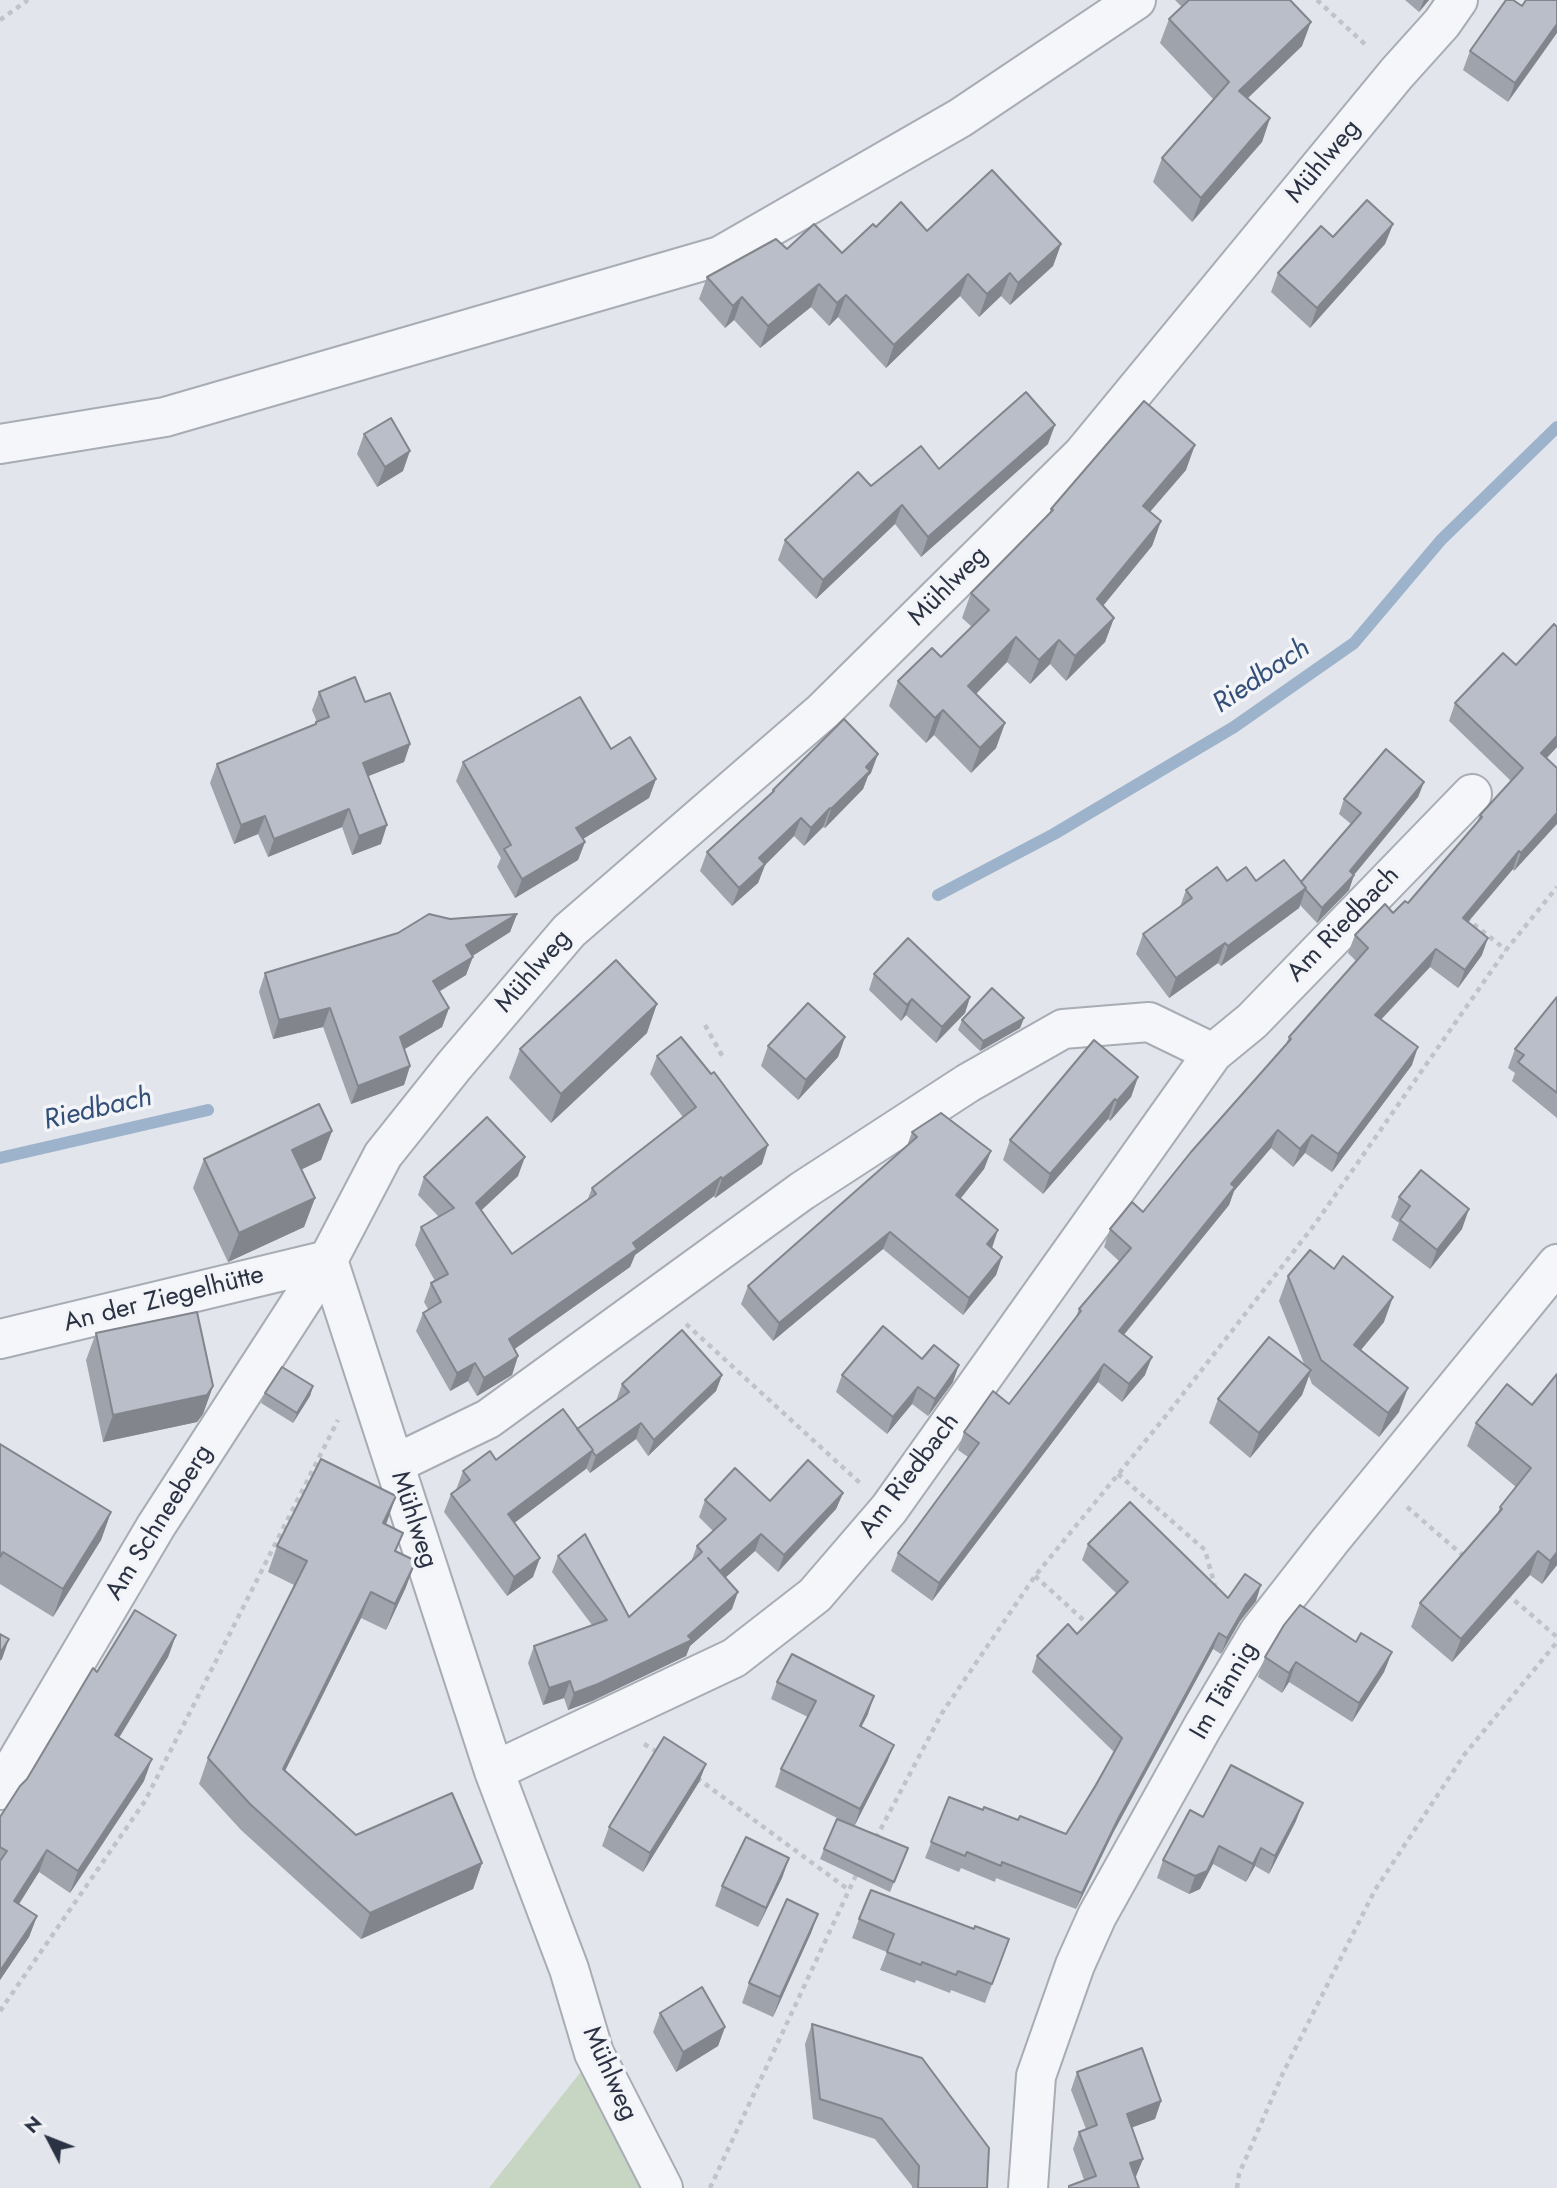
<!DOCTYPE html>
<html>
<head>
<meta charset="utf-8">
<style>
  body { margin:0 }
  #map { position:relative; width:1557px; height:2188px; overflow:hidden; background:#e2e5eb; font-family:Jost,sans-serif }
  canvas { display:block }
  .north { position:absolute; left:14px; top:2104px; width:70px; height:70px; -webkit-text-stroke:5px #f2f4f8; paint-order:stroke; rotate:312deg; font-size:19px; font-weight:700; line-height:28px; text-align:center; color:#2a3243 }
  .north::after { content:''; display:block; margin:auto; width:24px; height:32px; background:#2a3243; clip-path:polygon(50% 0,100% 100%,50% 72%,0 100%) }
</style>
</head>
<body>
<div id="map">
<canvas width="1557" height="2188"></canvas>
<div class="north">N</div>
</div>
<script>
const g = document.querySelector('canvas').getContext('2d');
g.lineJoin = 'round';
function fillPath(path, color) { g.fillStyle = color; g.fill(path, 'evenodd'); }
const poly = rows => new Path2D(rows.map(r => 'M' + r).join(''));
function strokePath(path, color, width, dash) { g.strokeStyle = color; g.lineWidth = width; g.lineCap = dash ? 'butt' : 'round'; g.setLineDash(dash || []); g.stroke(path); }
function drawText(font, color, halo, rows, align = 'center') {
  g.font = font + ' Jost,sans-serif'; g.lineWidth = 7; g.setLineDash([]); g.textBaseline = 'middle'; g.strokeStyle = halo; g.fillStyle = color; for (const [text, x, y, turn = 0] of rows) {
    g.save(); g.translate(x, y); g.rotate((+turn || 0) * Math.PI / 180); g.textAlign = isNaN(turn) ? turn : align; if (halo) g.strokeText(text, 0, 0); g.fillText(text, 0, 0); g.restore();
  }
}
fillPath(poly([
  [587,2064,647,2188,489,2188]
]), '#c7d5c3');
strokePath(poly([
  [938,895,1054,834,1234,727,1354,643,1441,540,1557,427],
  [0,1158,208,1110]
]), '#9db2cb', 12);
const minor = poly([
  [0,444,165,417,720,256,960,118,1136,0],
  [1213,1053,1252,1021,1472,794],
  [328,1260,494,1771,569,1969,594,2053,663,2188],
  [0,1339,328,1260],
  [395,1464,488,1419,802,1191,968,1083,1063,1029,1149,1022,1213,1053,889,1509,815,1595,734,1658,494,1771],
  [0,1790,156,1526,328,1260,383,1155,454,1066,569,931,823,711,1082,455,1397,73,1442,23,1458,0],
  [1028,2188,1036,2076,1075,1965,1097,1916,1202,1728,1259,1632,1330,1541,1557,1264]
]);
strokePath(minor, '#a7acb5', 42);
strokePath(poly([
  [1317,0,1368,47],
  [0,20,28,0],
  [1466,918,1506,950],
  [705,1025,724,1059],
  [686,1324,860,1483],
  [1118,1474,1205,1550,1216,1590],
  [1407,1507,1466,1558],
  [1035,1576,1090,1626],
  [1507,1594,1557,1637],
  [644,1744,661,1754],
  [697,1778,849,1890],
  [876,1838,942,1713,1035,1576,1169,1412,1315,1224,1506,950,1557,887],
  [0,2011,145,1801,338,1420],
  [710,2188,857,1873],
  [1237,2188,1239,2174,1283,2073,1375,1890,1464,1755,1557,1642]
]), '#c0c3ca', 4.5, [5, 5]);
strokePath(minor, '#f5f6f9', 38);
fillPath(poly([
  [1175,0,1290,0,1302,46,1248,98,1270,118,1262,142,1192,222,1153,182,1162,158,1214,100,1160,43,1169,19,1182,7],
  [1405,0,1429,0,1419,12],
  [1557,0,1508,102,1463,70,1470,51,1522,6],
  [1393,224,1385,244,1310,328,1271,292,1278,273,1333,237],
  [876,227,1061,244,1053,266,1010,305,1001,296,979,317,960,296,886,368,838,317,829,326,811,307,760,348,734,320,725,328,699,299,707,277,787,249,842,253],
  [364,434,403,471,377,487,357,454],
  [1048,444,921,557,895,524,816,599,778,560,785,540,871,486],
  [1186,470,1150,512,1161,521,1152,546,1103,606,1114,618,1105,642,1066,681,1050,664,1030,684,1007,662,976,694,1005,723,996,748,971,773,934,735,926,743,889,706,898,681,941,657,972,627,962,618,971,593,1049,514,1051,509],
  [1557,627,1557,747,1546,759,1557,768,1514,871,1513,869,1468,922,1482,955,1458,988,1430,967,1381,1020,1412,1065,1332,1172,1305,1153,1293,1167,1271,1148,1234,1191,1229,1205,1124,1335,1145,1375,1122,1402,1098,1382,932,1601,891,1571,898,1553,968,1457,958,1450,964,1432,1009,1404,1075,1319,1079,1309,1119,1261,1104,1247,1110,1229,1143,1212,1285,1046,1289,1037,1356,961,1348,953,1355,935,1408,903,1477,822,1480,815,1511,781,1449,721,1455,703,1516,665],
  [319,692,365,702,410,744,404,762,368,776,381,844,352,855,342,827,268,857,258,834,234,844,210,783,217,764,315,725,317,722,312,710],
  [611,749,656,779,649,798,583,839,585,842,578,860,515,898,497,867,501,858,456,781,463,762],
  [871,773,868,776,863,789,825,828,823,827,804,846,794,836,765,865,758,883,732,906,700,871,707,852,771,794,773,790],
  [1424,782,1418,797,1354,875,1349,890,1317,923,1300,905,1299,908,1221,966,1218,963,1169,998,1136,954,1143,934,1180,907,1186,890,1227,881,1301,882,1351,824,1339,814,1344,799],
  [517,914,510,932,472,956,466,975,439,992,449,1008,442,1027,404,1049,410,1066,404,1085,351,1104,323,1027,273,1039,259,992,265,973,450,919],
  [874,974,970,997,965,1013,936,1043,906,1015,901,1021,869,990],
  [1557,997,1557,1118,1512,1081,1515,1073,1508,1068,1515,1049],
  [1024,1018,1020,1028,980,1051,958,1030,962,1020],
  [647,1033,551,1123,509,1078,520,1049],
  [845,1037,838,1057,798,1100,761,1066,768,1046],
  [657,1056,762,1164,715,1198,714,1196,635,1255,630,1267,514,1349,518,1356,512,1375,477,1396,468,1381,450,1391,416,1331,423,1313,428,1309,424,1302,431,1283,435,1281,415,1245,421,1227,439,1217,418,1195,424,1177,518,1176,481,1210,512,1254,587,1201,592,1188,683,1117,650,1074],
  [1138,1077,1131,1097,1110,1121,1108,1119,1043,1194,1003,1160,1010,1140],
  [332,1131,321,1160,301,1170,315,1198,304,1227,228,1262,193,1188,204,1159],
  [912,1132,991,1151,984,1169,960,1199,991,1248,1002,1257,996,1275,963,1315,883,1249,773,1341,741,1304,748,1286,907,1146],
  [1399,1197,1462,1229,1430,1269,1392,1240,1399,1223,1391,1217],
  [1288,1276,1384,1322,1361,1350,1399,1412,1379,1437,1312,1384,1309,1376,1302,1395,1250,1458,1209,1423,1218,1399,1305,1366,1279,1301],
  [96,1333,213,1386,203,1414,197,1422,103,1442,86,1360],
  [922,1359,953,1382,928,1416,912,1404,887,1434,836,1392,842,1375],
  [722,1375,716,1391,648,1456,636,1439,590,1473,586,1468,514,1523,533,1577,507,1596,444,1512,451,1494,456,1490,463,1471,496,1460,577,1429,616,1401,622,1384],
  [313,1386,310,1396,293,1423,261,1403,265,1393],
  [1532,1405,1557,1565,1542,1584,1530,1575,1452,1662,1411,1627,1420,1603,1497,1515,1500,1507,1516,1487,1467,1446,1476,1423],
  [0,1444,111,1512,101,1540,53,1617,0,1584],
  [843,1493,836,1509,778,1572,755,1551,725,1578,732,1609,690,1646,686,1656,592,1701,568,1710,564,1698,543,1705,528,1663,534,1646,592,1625,552,1572,558,1556,629,1617,691,1562,697,1546,713,1531,699,1517,705,1500,770,1501],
  [386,1524,396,1552,406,1587,386,1630,361,1618,285,1771,356,1835,482,1863,473,1889,361,1939,241,1830,199,1784,208,1758,294,1585,268,1572,277,1546],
  [1088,1544,1228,1598,1256,1601,1240,1621,1221,1654,1213,1649,1113,1833,1076,1909,996,1878,995,1882,961,1868,959,1872,925,1858,949,1797,983,1810,1066,1834,1114,1752,1032,1672,1037,1656,1077,1634,1117,1594,1082,1560],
  [176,1635,168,1657,119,1738,144,1781,70,1893,39,1872,19,1904,37,1916,29,1937,0,1980,0,1817,27,1779,97,1672],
  [1356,1642,1392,1652,1384,1672,1352,1722,1289,1682,1282,1693,1258,1677,1265,1657],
  [777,1682,868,1714,861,1727,894,1745,887,1762,854,1826,908,1848,890,1892,820,1859,824,1849,839,1819,775,1787,781,1769,808,1717,771,1699],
  [706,1764,699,1782,643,1872,602,1846,609,1827],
  [1203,1817,1296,1821,1269,1874,1255,1866,1246,1882,1213,1864,1200,1889,1189,1894,1157,1878,1163,1860],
  [789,1858,782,1878,758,1927,715,1906,722,1886],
  [818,1914,811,1933,773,2017,742,2003,749,1983],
  [859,1919,974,1929,1009,1939,985,2003,951,1990,950,1993,916,1980,915,1983,880,1970,887,1952,852,1938],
  [660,2013,725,2027,718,2046,676,2072,653,2032],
  [812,2024,987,2188,912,2188,912,2186,875,2139,813,2119,805,2044],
  [1077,2072,1161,2101,1155,2119,1132,2127,1143,2159,1136,2176,1135,2177,1139,2188,1068,2188,1069,2186,1084,2180,1073,2149,1079,2132,1086,2129,1071,2090]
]), '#9fa3ac');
fillPath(poly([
  [1424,0,1429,0,1419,12],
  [1311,22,1302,46,1230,115,1239,91],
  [1557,24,1557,33,1508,102,1515,83],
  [1270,118,1262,142,1192,222,1201,198],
  [1393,224,1385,244,1310,328,1317,308],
  [1061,244,1053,266,1010,305,1018,283],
  [1010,273,1001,296,979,317,987,294],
  [968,274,960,296,886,368,894,345],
  [819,284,811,307,760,348,768,326],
  [846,295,838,317,829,326,837,303],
  [742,297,734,320,725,328,733,306],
  [1055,425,1048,444,921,557,928,537],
  [1195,445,1186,470,1134,530,1143,506],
  [410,451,403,471,377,487,385,467],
  [902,505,895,524,816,599,823,580],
  [1161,521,1152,546,1088,624,1097,599],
  [1114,618,1105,642,1066,681,1075,656],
  [1016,637,1007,662,959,711,968,686],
  [1059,640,1050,664,1030,684,1039,660],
  [943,710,934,735,926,743,935,718],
  [1005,723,996,748,971,773,980,748],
  [1557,736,1557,747,1534,771,1541,753],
  [410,744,404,762,356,781,363,763],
  [878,754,871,773,868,776,863,789,825,828,831,809,866,767],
  [656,779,649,798,570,847,576,828],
  [1424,782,1418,797,1353,876,1354,875,1349,890,1317,923,1322,908,1350,871],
  [830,808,823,827,804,846,811,828],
  [349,809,342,827,268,857,274,839],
  [1557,813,1557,824,1514,871,1521,853],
  [265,816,258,834,234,844,241,825],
  [801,818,794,836,765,865,758,883,732,906,739,888,759,858],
  [387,825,381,844,352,855,359,836],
  [585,842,578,860,515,898,522,879],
  [1519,851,1513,869,1456,936,1463,918],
  [1306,888,1299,908,1221,966,1228,946],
  [517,914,510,932,460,964,466,945],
  [1488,938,1482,955,1458,988,1465,970],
  [1225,943,1218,963,1169,998,1176,978],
  [1436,949,1430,967,1368,1033,1375,1015],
  [473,957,466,975,426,999,433,981],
  [970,997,965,1013,936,1043,942,1027],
  [912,999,906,1015,901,1021,907,1005],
  [657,1004,647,1033,551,1123,561,1094],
  [330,1008,323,1027,273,1039,279,1020],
  [449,1008,442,1027,393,1056,400,1037],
  [1024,1018,1020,1028,980,1051,983,1041],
  [845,1037,838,1057,798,1100,806,1080],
  [1418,1047,1412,1065,1332,1172,1338,1154],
  [410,1066,404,1085,351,1104,358,1086],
  [1138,1077,1131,1097,1110,1121,1117,1101],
  [1115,1099,1108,1119,1043,1194,1050,1174],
  [1278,1130,1271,1148,1234,1191,1229,1205,1112,1349,1119,1331,1231,1184],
  [332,1131,321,1160,281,1179,292,1150],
  [1312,1135,1305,1153,1293,1167,1300,1149],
  [768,1145,762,1164,715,1198,722,1179],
  [991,1151,984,1169,949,1213,956,1195],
  [525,1157,518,1176,469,1222,476,1203],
  [721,1177,714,1196,635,1255,630,1267,502,1358,509,1339,633,1243],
  [315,1198,304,1227,228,1262,239,1233],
  [1469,1209,1462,1229,1430,1269,1437,1250],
  [998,1230,992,1248,980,1262,987,1244],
  [890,1232,883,1249,773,1341,779,1323],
  [1002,1257,996,1275,963,1315,969,1298],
  [1393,1297,1384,1322,1345,1369,1354,1345],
  [518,1356,512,1375,477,1396,484,1378],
  [1152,1357,1145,1375,1122,1402,1129,1384],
  [475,1363,468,1381,450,1391,457,1373],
  [1104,1364,1098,1382,932,1601,939,1583],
  [959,1365,953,1382,928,1416,935,1399],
  [1311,1370,1302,1395,1250,1458,1259,1433],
  [722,1375,716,1391,648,1456,654,1440],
  [213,1386,203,1414,197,1422,103,1442,113,1415],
  [313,1386,310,1396,293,1423,297,1413],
  [918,1387,912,1404,887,1434,893,1417],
  [1408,1388,1399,1412,1379,1437,1388,1413],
  [641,1423,636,1439,590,1473,596,1456],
  [593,1450,586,1469,501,1533,508,1514],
  [843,1493,836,1509,778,1572,784,1555],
  [396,1496,387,1522,373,1549,383,1523],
  [111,1512,101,1540,53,1617,63,1589],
  [761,1534,755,1551,714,1588,720,1571],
  [1538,1551,1530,1575,1452,1662,1461,1639],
  [1557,1552,1557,1565,1542,1584,1550,1561],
  [540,1558,533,1577,507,1596,514,1577],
  [416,1561,406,1587,386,1630,395,1604],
  [1261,1585,1256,1601,1240,1621,1221,1654,1227,1638,1246,1605],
  [371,1592,361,1618,273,1795,283,1769],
  [738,1592,732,1609,690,1646,686,1656,592,1701,568,1710,574,1693,688,1636],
  [1219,1633,1213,1649,1113,1833,1076,1909,1082,1893,1119,1817],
  [176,1635,168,1657,107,1757,115,1735],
  [9,1639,2,1659,0,1661,0,1653],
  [1392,1652,1384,1672,1352,1722,1359,1703],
  [1296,1662,1289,1682,1282,1693,1289,1673],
  [570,1681,564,1698,543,1705,549,1688],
  [874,1696,868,1714,853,1743,860,1726],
  [894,1745,887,1762,854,1827,860,1809],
  [152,1759,144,1781,70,1893,78,1871],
  [706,1764,699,1782,643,1872,650,1853],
  [1303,1803,1296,1821,1269,1874,1275,1856],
  [1219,1846,1213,1864,1200,1889,1189,1894,1195,1876],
  [1261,1848,1255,1866,1246,1882,1253,1864],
  [47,1850,39,1872,7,1923,14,1901],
  [789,1858,782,1878,758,1927,766,1908],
  [482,1863,473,1889,361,1939,370,1913],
  [818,1914,811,1933,773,2017,780,1997],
  [37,1916,29,1937,0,1980,0,1971],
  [725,2027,718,2046,676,2072,683,2052],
  [1161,2101,1155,2119,1120,2132,1127,2114],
  [1143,2159,1136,2176,1123,2181,1130,2163]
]), '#82858c');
const building = poly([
  [1189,0,1290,0,1311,22,1239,91,1270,118,1201,198,1162,158,1229,82,1169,19,1189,0],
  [1506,0,1513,0,1522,6,1526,0,1557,0,1557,24,1515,83,1470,51,1506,0],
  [992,170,1061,244,1018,283,1010,273,987,294,968,274,894,345,846,295,837,303,819,284,768,326,742,297,733,306,707,277,776,239,787,249,814,224,842,253,873,224,876,227,901,202,927,231,992,170],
  [1367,200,1393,224,1317,308,1278,273,1321,226,1333,237,1367,200],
  [1026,392,1055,425,928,537,902,505,823,580,785,540,858,472,871,486,921,446,939,469,1026,392],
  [1144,401,1195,445,1143,506,1161,521,1097,599,1114,618,1075,656,1059,640,1039,660,1016,637,968,686,1005,723,980,748,943,710,935,718,898,681,932,648,941,657,989,610,971,593,1053,510,1051,509,1144,401],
  [391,418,410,451,385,467,364,434,391,418],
  [1554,624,1557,627,1557,736,1541,753,1557,768,1557,813,1521,853,1519,851,1463,918,1488,938,1465,970,1436,949,1375,1015,1418,1047,1338,1154,1312,1135,1300,1149,1278,1130,1231,1184,1235,1187,1119,1331,1152,1357,1129,1384,1104,1364,939,1583,898,1553,979,1443,964,1432,993,1391,1009,1404,1081,1311,1079,1309,1131,1248,1110,1229,1132,1202,1143,1212,1191,1152,1291,1039,1289,1037,1368,948,1355,935,1385,904,1393,913,1405,901,1408,903,1482,817,1480,815,1523,768,1455,703,1503,653,1516,665,1554,624],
  [355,677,365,702,390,693,410,744,363,763,387,825,359,836,349,809,274,839,265,816,241,825,217,764,316,724,316,722,329,717,319,692,355,677],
  [580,697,611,749,630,737,656,779,576,828,585,842,522,879,504,849,511,845,463,762,580,697],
  [844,719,878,754,866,767,870,771,831,809,830,808,811,828,801,818,759,858,765,864,739,888,707,852,774,791,773,790,844,719],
  [1386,749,1424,782,1350,871,1354,875,1322,908,1305,889,1306,888,1301,882,1361,813,1344,799,1386,749],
  [1284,860,1306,888,1228,946,1225,943,1176,978,1143,934,1192,898,1186,890,1217,867,1227,881,1246,867,1256,881,1284,860],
  [429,914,450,919,517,914,466,945,473,957,433,981,449,1008,400,1037,410,1066,358,1086,330,1008,279,1020,265,973,398,933,429,914],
  [908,938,970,997,942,1027,912,999,907,1005,874,974,908,938],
  [616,960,657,1004,561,1094,520,1049,616,960],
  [992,988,1024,1018,983,1041,962,1020,992,988],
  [1557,997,1557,1093,1518,1062,1524,1055,1515,1049,1557,997],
  [808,1003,845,1037,806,1080,768,1046,808,1003],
  [681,1037,711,1074,714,1072,768,1145,722,1179,721,1177,633,1243,637,1249,509,1339,518,1356,484,1378,475,1363,457,1373,423,1313,441,1302,431,1283,448,1274,421,1227,454,1208,424,1177,487,1117,525,1157,476,1203,512,1254,596,1194,592,1188,696,1107,657,1056,681,1037],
  [1094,1040,1138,1077,1117,1101,1115,1099,1050,1174,1010,1140,1094,1040],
  [319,1104,332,1131,292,1150,315,1198,239,1233,204,1159,319,1104],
  [941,1113,991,1151,956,1195,998,1230,987,1244,1002,1257,969,1298,890,1232,779,1323,748,1286,917,1137,912,1132,941,1113],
  [1421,1170,1469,1209,1437,1250,1400,1220,1410,1206,1399,1197,1421,1170],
  [1310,1250,1334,1269,1343,1256,1393,1297,1354,1345,1408,1388,1388,1413,1321,1360,1288,1276,1310,1250],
  [197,1312,213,1386,207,1395,113,1415,96,1333,197,1312],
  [883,1326,922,1359,934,1345,959,1365,935,1399,918,1387,893,1417,842,1375,883,1326],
  [682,1330,722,1375,654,1440,641,1423,596,1456,592,1451,593,1450,577,1429,629,1392,622,1384,682,1330],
  [1269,1337,1311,1370,1259,1433,1218,1399,1269,1337],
  [282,1367,313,1386,297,1413,265,1393,282,1367],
  [1557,1374,1557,1552,1550,1561,1538,1551,1461,1639,1420,1603,1502,1509,1500,1507,1531,1468,1476,1423,1507,1384,1532,1405,1557,1374],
  [563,1409,593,1450,508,1514,540,1558,514,1577,451,1494,470,1480,463,1471,490,1451,496,1460,563,1409],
  [0,1444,111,1512,63,1589,3,1552,0,1557,0,1444],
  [321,1459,396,1496,383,1523,403,1533,395,1551,416,1561,395,1604,371,1592,283,1769,356,1835,452,1793,482,1863,370,1913,250,1804,208,1758,307,1561,277,1546,321,1459],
  [808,1460,843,1493,784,1555,761,1534,720,1571,708,1558,738,1592,688,1636,692,1640,598,1684,574,1693,570,1681,549,1688,534,1646,607,1620,558,1556,585,1534,629,1617,702,1552,697,1546,726,1519,705,1500,735,1468,770,1501,808,1460],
  [1130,1502,1228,1598,1245,1574,1261,1585,1246,1605,1227,1638,1219,1633,1119,1817,1082,1893,1002,1862,1001,1866,967,1852,965,1856,931,1842,949,1797,983,1810,984,1807,1018,1820,1020,1816,1066,1834,1096,1785,1122,1738,1037,1656,1068,1624,1077,1634,1128,1582,1088,1544,1130,1502],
  [1300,1605,1356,1642,1361,1633,1392,1652,1359,1703,1296,1662,1289,1673,1265,1657,1284,1625,1300,1605],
  [135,1610,176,1635,115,1735,152,1759,78,1871,47,1850,14,1901,37,1916,0,1971,0,1861,7,1851,0,1847,0,1817,20,1786,27,1779,93,1668,97,1672,135,1610],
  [0,1634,9,1639,0,1653,0,1634],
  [792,1654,874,1696,860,1726,894,1745,860,1809,781,1769,816,1701,777,1682,792,1654],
  [664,1737,706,1764,650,1853,609,1827,664,1737],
  [1231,1765,1303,1803,1275,1856,1261,1848,1253,1864,1219,1846,1207,1871,1195,1876,1163,1860,1190,1810,1203,1817,1231,1765],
  [837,1819,908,1848,894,1882,824,1849,837,1819],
  [746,1837,789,1858,766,1908,722,1886,746,1837],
  [871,1890,974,1929,975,1926,1009,1939,992,1984,958,1971,956,1975,922,1962,921,1965,887,1952,894,1934,859,1919,871,1890],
  [787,1899,818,1914,780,1997,749,1983,787,1899],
  [702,1987,725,2027,683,2052,660,2013,702,1987],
  [812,2024,922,2058,989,2148,987,2188,918,2188,919,2166,882,2119,820,2099,812,2024],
  [1142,2048,1161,2101,1127,2114,1143,2159,1130,2163,1139,2188,1069,2188,1069,2186,1096,2176,1079,2132,1097,2125,1077,2072,1142,2048]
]);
fillPath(building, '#b9bec8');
strokePath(building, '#82858c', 2);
drawText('26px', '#2a3243', '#f2f4f8', [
  ["Mühlweg",1324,162,-50],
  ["Mühlweg",949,587,-45],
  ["Am Riedbach",1344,925,-46],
  ["Mühlweg",534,972,-49],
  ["An der Ziegelhütte",164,1300,-14],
  ["Am Riedbach",910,1476,-53],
  ["Mühlweg",413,1520,72],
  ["Am Schneeberg",160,1523,-58],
  ["Im Tännig",1225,1691,-60],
  ["Mühlweg",609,2074,66]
]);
drawText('italic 28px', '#334f78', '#f2f4f8', [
  ["Riedbach",1262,677,-34],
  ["Riedbach",98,1110,-13]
]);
</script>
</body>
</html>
